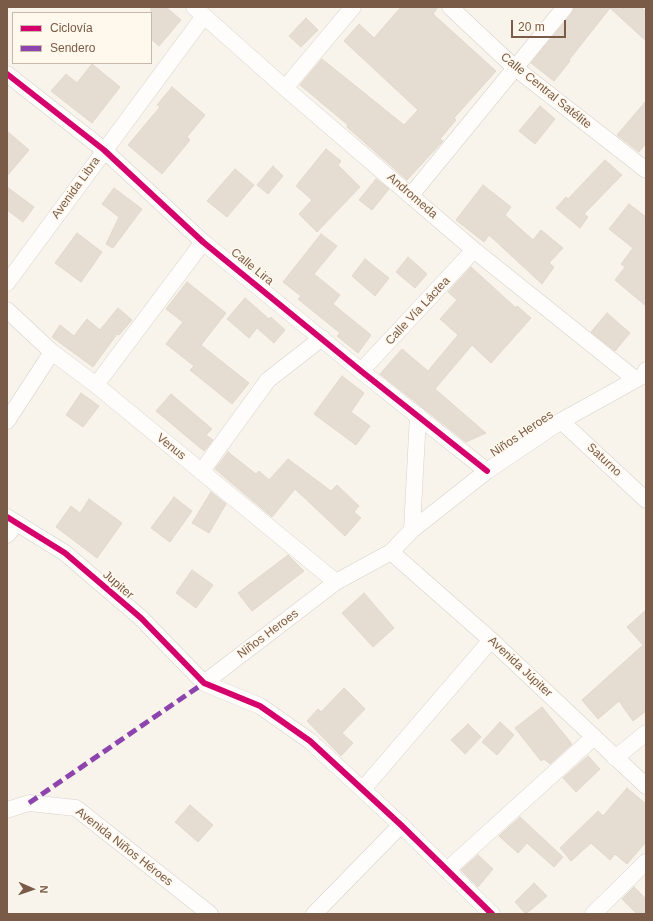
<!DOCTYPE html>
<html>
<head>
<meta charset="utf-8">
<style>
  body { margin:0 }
  #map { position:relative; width:653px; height:921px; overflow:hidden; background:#f8f4eb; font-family:Helvetica,sans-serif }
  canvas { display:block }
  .frame { position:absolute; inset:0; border:8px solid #7a5b47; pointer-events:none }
  .legend { position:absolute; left:12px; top:12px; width:140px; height:52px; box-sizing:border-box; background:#fff8ed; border:1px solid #cab9ab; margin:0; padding:5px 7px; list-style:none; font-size:12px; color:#7a5b47 }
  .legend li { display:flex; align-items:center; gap:8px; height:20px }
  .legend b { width:20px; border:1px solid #cab9ab }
  .north { position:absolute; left:12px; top:869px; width:40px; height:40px; -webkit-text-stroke:3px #fff8ed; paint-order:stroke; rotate:92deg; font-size:11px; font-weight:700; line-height:16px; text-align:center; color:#7a5b47 }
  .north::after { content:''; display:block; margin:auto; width:14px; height:18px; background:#7a5b47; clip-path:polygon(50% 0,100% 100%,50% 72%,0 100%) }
  .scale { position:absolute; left:511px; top:20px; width:55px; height:18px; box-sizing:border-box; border:2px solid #7a5b47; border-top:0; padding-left:5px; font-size:12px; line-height:14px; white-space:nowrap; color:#7a5b47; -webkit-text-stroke:3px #fff8ed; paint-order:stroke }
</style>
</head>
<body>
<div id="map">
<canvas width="653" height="921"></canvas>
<div class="frame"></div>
<ul class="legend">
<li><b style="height:5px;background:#d6006c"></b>Ciclovía</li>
<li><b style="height:5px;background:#8e44ad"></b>Sendero</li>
</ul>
<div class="north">N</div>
<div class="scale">20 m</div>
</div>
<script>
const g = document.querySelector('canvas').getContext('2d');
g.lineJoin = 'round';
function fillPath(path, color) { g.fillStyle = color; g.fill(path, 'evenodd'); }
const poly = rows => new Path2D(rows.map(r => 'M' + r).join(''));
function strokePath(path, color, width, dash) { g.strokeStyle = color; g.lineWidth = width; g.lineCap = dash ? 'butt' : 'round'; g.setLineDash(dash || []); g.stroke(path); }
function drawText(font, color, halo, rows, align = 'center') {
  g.font = font + ' Helvetica,sans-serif'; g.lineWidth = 3; g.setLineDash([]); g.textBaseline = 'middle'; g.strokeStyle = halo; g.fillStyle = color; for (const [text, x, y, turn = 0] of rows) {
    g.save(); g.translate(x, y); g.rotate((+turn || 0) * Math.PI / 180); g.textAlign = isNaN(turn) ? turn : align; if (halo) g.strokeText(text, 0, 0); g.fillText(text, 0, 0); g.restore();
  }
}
const building = poly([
  [151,7,166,7,181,20,159,46,151,39,151,7],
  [401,7,438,7,433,14,496,71,454,118,456,120,440,139,443,141,407,180,347,127,348,125,300,85,322,59,404,125,418,110,344,41,359,24,374,38,401,7],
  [574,7,641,7,646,12,646,41,610,8,569,60,570,61,554,81,531,63,572,13,574,7],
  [306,18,318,30,301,47,289,36,306,18],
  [92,64,120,87,92,123,51,91,66,74,77,83,92,64],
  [172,87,205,115,187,137,190,140,162,174,128,145,160,107,157,105,172,87],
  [646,101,646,143,639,152,617,135,646,101],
  [540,106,555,119,535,144,519,131,540,106],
  [7,131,29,150,7,176,7,131],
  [326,149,341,161,338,165,360,187,317,232,299,214,312,200,296,186,326,149],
  [605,160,622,175,584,214,588,217,580,228,556,208,566,197,568,199,605,160],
  [273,166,283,176,268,194,257,185,273,166],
  [235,169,254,185,227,217,207,201,235,169],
  [376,179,389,189,372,210,359,200,376,179],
  [483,185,511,207,505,215,533,240,541,230,563,248,549,263,554,267,542,284,489,235,484,242,456,220,483,185],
  [7,187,34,207,23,222,7,210,7,187],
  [114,188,142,209,113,248,106,244,119,217,102,204,114,188],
  [629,204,646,217,646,306,615,280,625,267,621,264,633,248,609,229,629,204],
  [77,233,102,252,81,282,55,263,77,233],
  [321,234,337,246,314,274,340,295,333,304,371,335,358,353,337,336,340,333,298,299,301,296,283,282,321,234],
  [408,257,427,274,415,288,396,272,408,257],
  [365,259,389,278,375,296,352,276,365,259],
  [471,267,516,308,517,306,531,318,491,363,472,345,435,389,486,433,466,442,380,374,402,349,428,371,458,335,440,319,457,300,448,292,471,267],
  [187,282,226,313,201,345,249,383,232,404,190,370,194,366,166,344,183,322,166,309,187,282],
  [245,298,269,319,271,317,285,330,274,343,257,328,249,338,227,319,245,298],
  [118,308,132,320,119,335,117,334,93,367,52,337,60,325,74,336,87,319,100,330,118,308],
  [607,313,630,333,615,351,591,332,607,313],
  [342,376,364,393,351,412,370,426,356,445,314,414,342,376],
  [81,393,99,406,83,427,66,415,81,393],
  [171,394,212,429,206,435,213,440,204,451,156,411,171,394],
  [228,452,256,474,259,471,269,480,288,459,331,491,337,485,359,506,354,512,361,518,345,536,295,489,272,517,215,469,228,452],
  [211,492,226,504,209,533,192,523,211,492],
  [174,497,192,511,170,542,151,528,174,497],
  [89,499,122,523,97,558,56,527,71,506,80,513,89,499],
  [288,555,304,571,252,611,238,593,288,555],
  [192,570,213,585,196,608,176,593,192,570],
  [364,593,394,628,373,647,342,613,364,593],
  [646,610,646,711,633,721,619,701,598,719,582,700,643,645,627,627,646,610],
  [344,688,365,709,342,733,353,743,341,756,307,721,318,709,321,712,344,688],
  [542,707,572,744,550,764,544,759,541,761,515,728,542,707],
  [500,722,514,735,497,755,482,742,500,722],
  [468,724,481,737,465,754,451,740,468,724],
  [588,756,600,769,576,792,563,778,588,756],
  [627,788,646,804,646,842,627,864,615,854,610,860,591,843,571,861,560,848,598,811,603,816,627,788],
  [190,805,213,825,198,842,175,822,190,805],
  [520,817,563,857,554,867,527,843,518,853,499,836,520,817],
  [478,855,493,869,478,887,461,870,478,855],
  [534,883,547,896,526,914,515,902,534,883],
  [634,887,646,899,646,914,637,914,622,899,634,887]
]);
fillPath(building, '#e5dcd2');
strokePath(building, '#e2d7cc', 1);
const minor = poly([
  [194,7,285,88,474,250,635,379],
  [450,7,514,67,646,170],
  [7,74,104,150,203,242,361,371,487,471],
  [285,88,353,7],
  [411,195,565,7],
  [7,283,204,16],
  [7,310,52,352,96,385,336,582],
  [361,371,474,250],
  [96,385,203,242],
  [7,421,52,352],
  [561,421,646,500],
  [201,472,268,380,322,338],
  [7,517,65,553,141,618,204,683,260,706,310,741,401,825,492,914],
  [412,530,418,415],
  [7,535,16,524],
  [391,552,491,640,646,786],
  [204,683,336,582,391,552,412,530,487,471,561,421,644,375,646,370],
  [615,758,646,733],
  [363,789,491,640],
  [7,810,29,803,76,808,210,914],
  [448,869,594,737],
  [314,914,401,825],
  [593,914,646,862]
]);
strokePath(minor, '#d7d1c9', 17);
strokePath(minor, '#fefdfc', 16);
strokePath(poly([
  [29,803,204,683]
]), '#8e44ad', 5, [10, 5]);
strokePath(poly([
  [7,74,104,150,203,242,361,371,487,471],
  [7,517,65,553,141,618,204,683,260,706,310,741,401,825,492,914]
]), '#d6006c', 6);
drawText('12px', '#7a5b47', '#fff8ed', [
  ["Calle Central Satélite",546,91,39],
  ["Avenida Libra",76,188,-54],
  ["Andromeda",412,196,41],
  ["Calle Lira",252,267,39],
  ["Calle Vía Láctea",418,311,-47],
  ["Niños Heroes",522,434,-34],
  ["Venus",171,447,39],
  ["Saturno",604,460,43],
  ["Jupiter",118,585,41],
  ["Niños Heroes",268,634,-37],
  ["Avenida Júpiter",520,667,43],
  ["Avenida Niños Héroes",124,847,38]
]);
</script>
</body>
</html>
